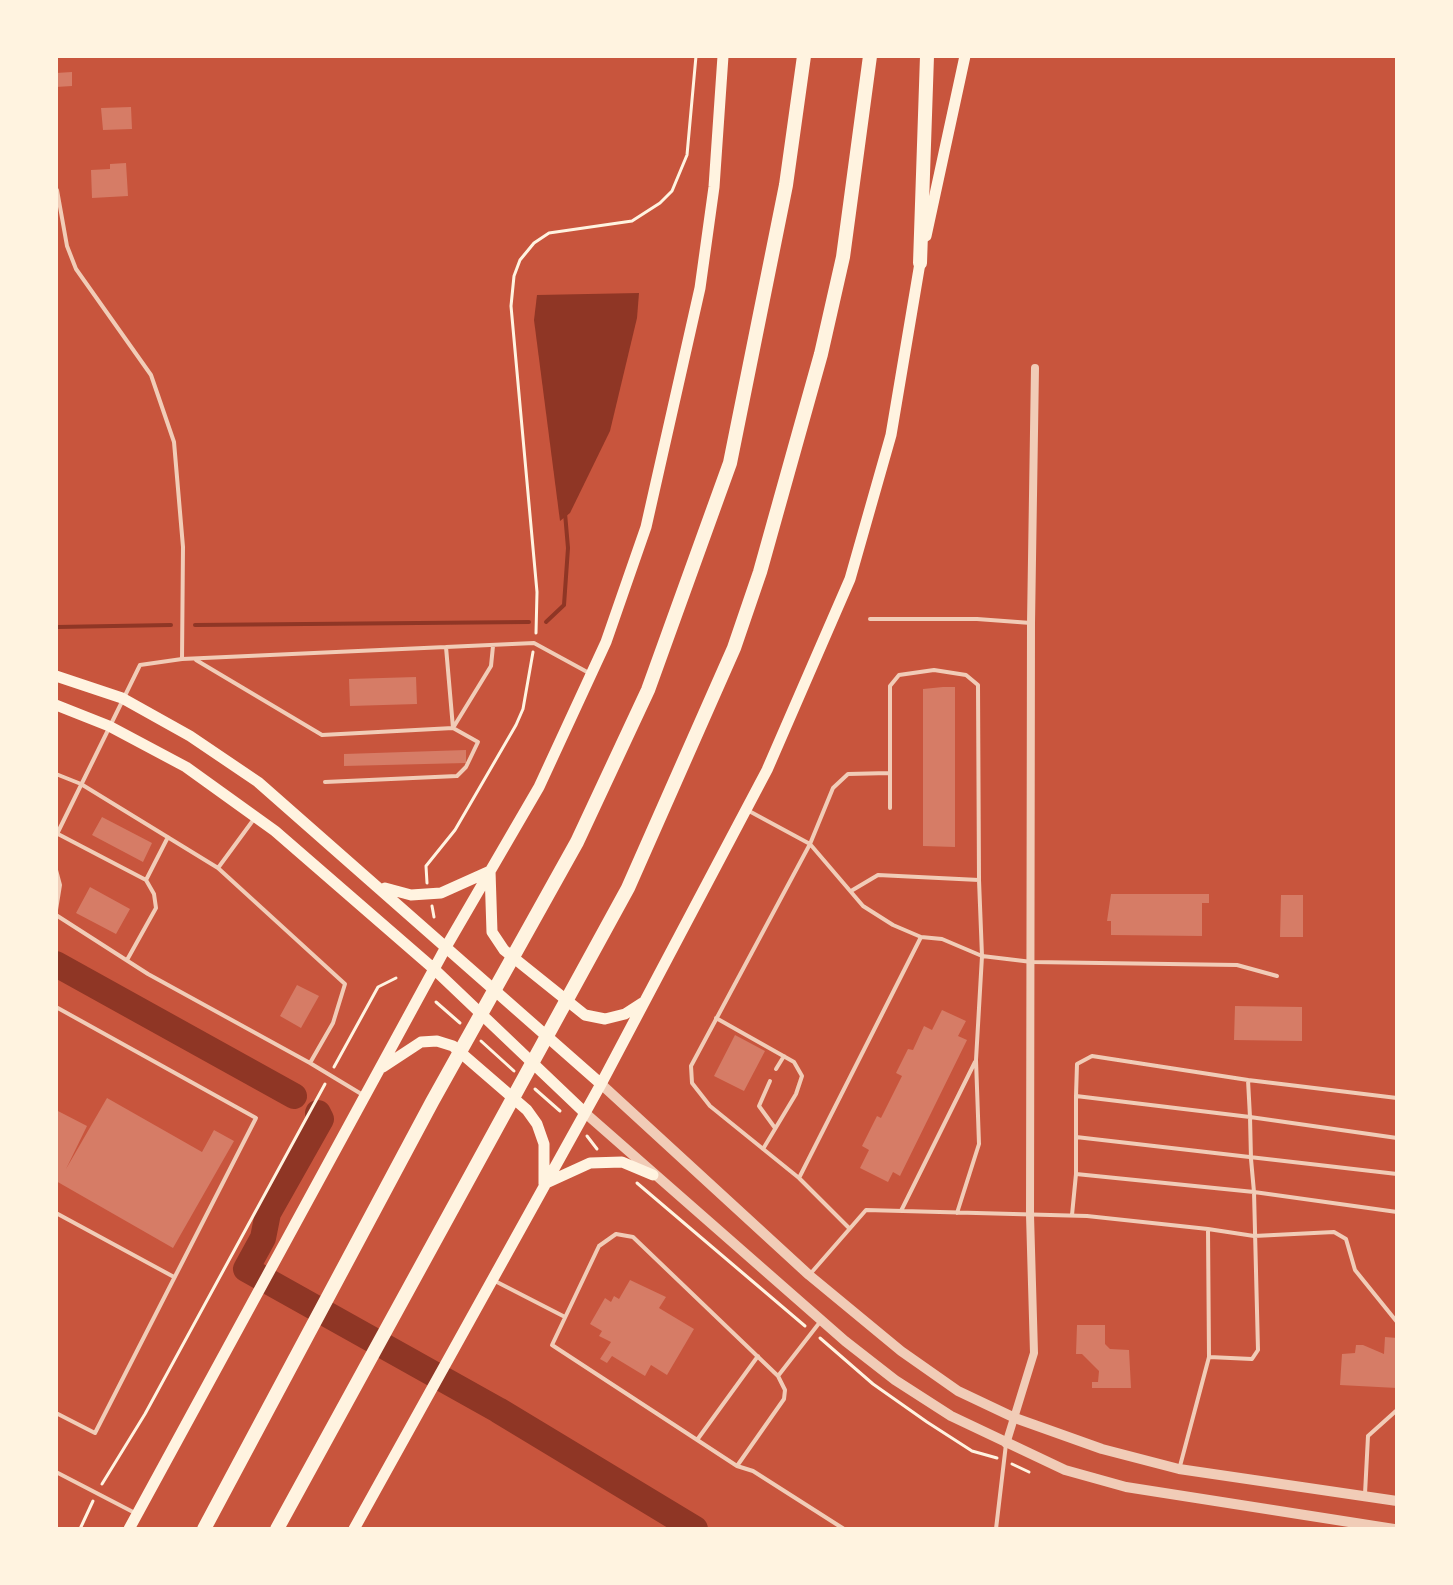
<!DOCTYPE html>
<html>
<head>
<meta charset="utf-8">
<style>
  body { margin:0 }
  #map { position:relative; width:1453px; height:1585px; overflow:hidden; background:#c8553d; font-family:Commissioner,sans-serif }
  canvas { display:block }
  .frame { position:absolute; inset:0; border:58px solid #fff3e0; pointer-events:none }
</style>
</head>
<body>
<div id="map">
<canvas width="1453" height="1585"></canvas>
<div class="frame"></div>
</div>
<script>
const g = document.querySelector('canvas').getContext('2d');
g.lineJoin = 'round';
function fillPath(path, color) { g.fillStyle = color; g.fill(path, 'evenodd'); }
const poly = rows => new Path2D(rows.map(r => 'M' + r).join(''));
function strokePath(path, color, width, dash) { g.strokeStyle = color; g.lineWidth = width; g.lineCap = dash ? 'butt' : 'round'; g.setLineDash(dash || []); g.stroke(path); }
fillPath(poly([
  [639,293,637,318,610,431,570,513,560,521,534,320,537,295]
]), '#8f3625');
strokePath(poly([
  [546,622,564,605,568,548,565,513],
  [195,625,529,622],
  [56,627,171,625]
]), '#8f3625', 4);
strokePath(poly([
  [56,964,294,1096],
  [318,1113,321,1119,268,1213,263,1238,246,1269,498,1410,695,1529]
]), '#8f3625', 26);
fillPath(poly([
  [72,72,72,86,56,87,56,73],
  [131,107,132,129,103,130,101,108],
  [126,163,128,196,92,198,91,170,110,169,110,164],
  [416,677,417,704,350,706,349,679],
  [943,687,955,687,955,847,923,846,923,689],
  [466,750,466,763,344,766,344,754],
  [102,817,152,843,143,862,92,835],
  [90,887,130,909,116,934,76,913],
  [1111,894,1209,894,1209,903,1202,903,1202,936,1111,935,1111,921,1107,921],
  [1281,895,1303,895,1303,937,1280,937],
  [297,985,319,996,301,1028,280,1016],
  [1235,1006,1302,1007,1302,1041,1234,1040],
  [942,1010,966,1021,958,1036,967,1040,900,1176,893,1172,888,1182,860,1168,869,1150,862,1146,877,1116,881,1118,902,1076,896,1073,908,1049,913,1050,924,1026,932,1030],
  [735,1035,765,1051,744,1091,714,1076],
  [107,1098,202,1152,214,1130,234,1141,173,1248,56,1181,56,1110,87,1126,66,1169],
  [630,1280,666,1297,659,1308,694,1329,667,1375,651,1365,645,1376,612,1356,607,1363,600,1359,611,1342,599,1336,602,1331,590,1324,605,1298,611,1302,614,1296,619,1299],
  [1077,1325,1105,1325,1105,1344,1110,1349,1129,1350,1131,1388,1092,1388,1092,1382,1098,1382,1099,1371,1082,1354,1076,1354],
  [1385,1337,1397,1338,1397,1388,1340,1385,1342,1354,1355,1353,1356,1345,1363,1345,1384,1354]
]), '#d67c66');
strokePath(poly([
  [536,633,537,592,511,306,514,276,520,260,534,243,549,233,632,221,660,203,672,191,687,155,696,56],
  [427,883,426,866,455,830,516,725,523,709,533,652],
  [432,906,434,917],
  [436,1002,460,1023],
  [481,1041,514,1071],
  [334,1067,378,987,396,978],
  [535,1089,560,1111],
  [587,1136,597,1149],
  [637,1183,805,1326],
  [820,1338,873,1384,927,1422,972,1451,997,1458],
  [1012,1464,1029,1472],
  [102,1484,145,1414,325,1084],
  [80,1529,93,1501]
]), '#fff3e0', 3);
strokePath(poly([
  [57,190,67,246,76,269,151,375,174,442,183,547,182,659],
  [870,619,977,619,1031,623],
  [196,660,322,735,453,728,491,666,493,646],
  [56,774,81,784,218,868],
  [325,782,457,776,466,767,478,742,453,728,446,647],
  [749,811,810,844,863,906,893,925,921,937,942,939,982,956,1032,962,1237,965,1277,976],
  [58,834,146,880,154,894,156,908,127,960],
  [56,836,140,665,182,659,534,643,589,673],
  [56,870,60,885,56,910],
  [146,880,168,837],
  [851,891,878,875,979,880,978,685,966,675,934,670,899,675,890,686,890,808],
  [56,915,148,974,310,1063,333,1023,345,984,218,868,254,819],
  [56,1007,256,1118,95,1433,56,1413],
  [716,1018,794,1062,802,1076,796,1094,763,1149],
  [310,1063,363,1095],
  [776,1069,784,1056],
  [1248,1080,1397,1098],
  [770,1081,759,1106,775,1128],
  [1076,1096,1076,1137,1397,1174],
  [1076,1137,1076,1174,1254,1192,1397,1212],
  [799,1178,710,1106,692,1083,691,1066,810,844,833,788,848,774,889,773],
  [901,1211,975,1062],
  [56,1213,174,1277],
  [957,1213,979,1144,976,1060,982,956,979,880],
  [1072,1215,1076,1174],
  [849,1228,799,1178,921,937],
  [1208,1229,1254,1236,1334,1232,1346,1239,1355,1270,1397,1322],
  [811,1273,866,1210,1087,1216,1208,1229,1209,1357,1180,1466],
  [493,1280,565,1317],
  [1209,1357,1252,1359,1258,1350,1254,1192,1251,1159,1250,1117,1248,1080,1092,1056,1077,1064,1076,1096,1250,1117,1397,1138],
  [778,1376,785,1390,784,1399,737,1466,552,1345,599,1246,616,1234,633,1237,778,1376,820,1322],
  [697,1440,758,1356],
  [737,1466,753,1471,844,1529],
  [56,1472,135,1513],
  [1365,1494,1368,1436,1397,1410],
  [996,1529,1006,1444]
]), '#f1ccb7', 4);
strokePath(poly([
  [1006,1444,1034,1353,1030,1215,1031,623,1035,368]
]), '#f1ccb7', 8);
strokePath(poly([
  [601,1084,809,1275,901,1351,958,1391,1015,1418,1102,1449,1179,1469,1397,1501],
  [584,1112,845,1341,895,1380,951,1416,1065,1470,1126,1487,1394,1529]
]), '#f1ccb7', 10);
strokePath(poly([
  [926,236,965,56],
  [56,676,122,698,190,736,258,782,601,1084],
  [56,705,109,726,186,767,275,831,434,969,584,1112],
  [385,888,411,895,441,893,490,871,492,932,504,950,585,1015,605,1019,625,1014,642,1003],
  [383,1067,421,1042,437,1041,453,1046,527,1110,537,1124,544,1144,544,1184,590,1163,622,1162,653,1175],
  [129,1529,446,947,539,787,606,642,646,527,700,288,714,187,723,56],
  [354,1529,601,1084,767,770,850,579,891,435,921,257]
]), '#fff3e0', 11);
strokePath(poly([
  [920,263,927,56],
  [204,1529,432,1102,577,842,648,690,730,463,786,185,804,56],
  [277,1529,628,888,734,648,760,572,821,354,843,257,870,56]
]), '#fff3e0', 14);
</script>
</body>
</html>
